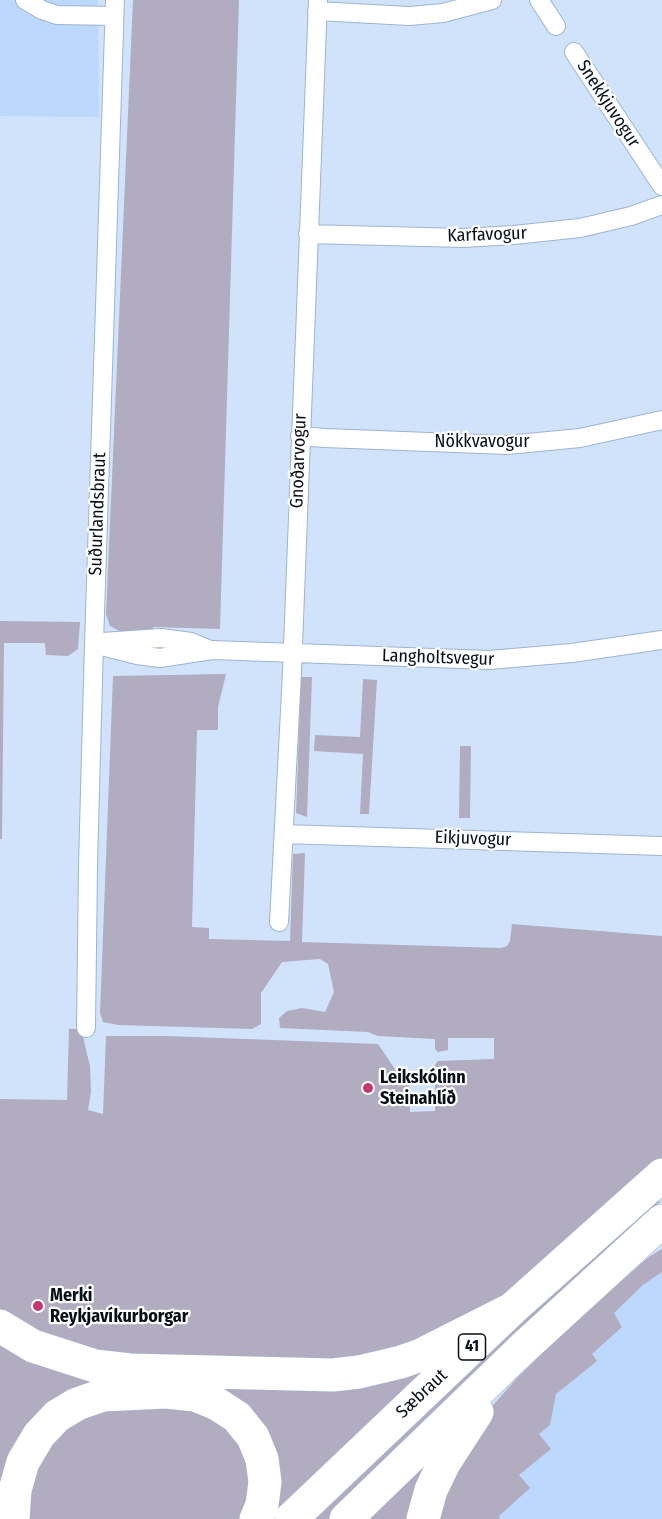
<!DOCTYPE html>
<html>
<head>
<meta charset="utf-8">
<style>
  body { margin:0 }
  canvas { display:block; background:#d0e3fb }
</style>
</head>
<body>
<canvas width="662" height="1519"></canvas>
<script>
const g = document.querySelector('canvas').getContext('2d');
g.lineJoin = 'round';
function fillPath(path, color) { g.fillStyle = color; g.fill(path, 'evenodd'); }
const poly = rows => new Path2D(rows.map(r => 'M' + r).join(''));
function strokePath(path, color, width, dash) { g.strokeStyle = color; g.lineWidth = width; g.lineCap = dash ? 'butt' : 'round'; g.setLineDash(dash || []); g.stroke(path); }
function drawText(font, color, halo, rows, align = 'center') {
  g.font = font + ' "Fira Sans Condensed",sans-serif'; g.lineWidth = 4.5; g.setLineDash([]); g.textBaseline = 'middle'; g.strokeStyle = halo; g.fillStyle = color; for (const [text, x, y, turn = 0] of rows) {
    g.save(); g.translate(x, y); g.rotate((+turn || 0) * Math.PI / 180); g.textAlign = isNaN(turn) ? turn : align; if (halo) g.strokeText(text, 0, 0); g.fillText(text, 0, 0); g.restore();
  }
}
fillPath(poly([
  [0,0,98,0,99,117,0,116],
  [662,1272,662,1519,500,1519,498,1516,529,1488,519,1475,539,1434,550,1425,555,1394,596,1361,591,1354,622,1327,614,1313,643,1285]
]), '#bcd8fc');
fillPath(poly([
  [133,0,239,0,220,629,153,627,153,633,123,633,110,626,106,614],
  [0,621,80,622,78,649,68,656,46,655,45,643,4,643,2,839,0,839],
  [226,674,218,707,218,730,197,730,192,927,209,928,209,939,290,941,293,854,305,853,302,942,501,948,507,946,510,941,512,924,662,936,662,1159,516,1286,465,1322,371,1362,87,1358,0,1313,0,1099,67,1100,69,1029,81,1029,90,1066,91,1092,88,1110,103,1114,106,1036,167,1036,378,1044,399,1075,409,1076,410,1112,435,1111,435,1065,438,1061,494,1059,494,1038,448,1038,448,1050,438,1052,435,1049,435,1039,378,1036,368,1032,280,1028,279,1018,287,1011,302,1008,325,1012,334,992,328,964,320,959,282,962,261,993,261,1024,252,1029,118,1025,103,1022,100,1013,113,676],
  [301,677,312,677,307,817,296,813],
  [363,679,377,680,369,814,360,814,363,754,314,751,315,735,360,737],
  [460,746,471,746,470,818,459,818],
  [661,1201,507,1348,333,1519,307,1519,639,1206],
  [662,1249,662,1272,643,1285,614,1313,622,1327,592,1354,597,1361,556,1394,550,1425,539,1434,551,1449,519,1475,530,1488,499,1516,500,1519,429,1519,467,1435,516,1379,571,1325,650,1256],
  [0,1340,135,1377,446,1353,283,1519,266,1519,247,1419,80,1394,0,1518],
  [189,1400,247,1439,253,1519,24,1519,31,1459,86,1406],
  [463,1420,414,1519,360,1519]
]), '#b1acc0');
const street = poly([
  [25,0,42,10,57,15,114,16],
  [539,0,556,26],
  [317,11,409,16,443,13,492,0],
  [574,52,662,186],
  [308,234,463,238,514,235,580,228,631,216,662,205],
  [300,436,325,438,507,445,580,438,662,420],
  [102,642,161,638,191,642,208,649],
  [94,644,137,655,160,658,212,650,489,660,572,653,662,640],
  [284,834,662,846],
  [279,922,292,672,318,0],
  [86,1028,88,865,94,644,115,0]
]);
const highway = poly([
  [0,1326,33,1346,95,1366,130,1370,333,1375,359,1372,401,1362,421,1355,512,1309],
  [13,1519,15,1490,23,1462,39,1435,57,1416,77,1404,103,1395,166,1392,195,1395,217,1404,237,1417,253,1437,262,1459,265,1482,262,1505,256,1519],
  [291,1519,512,1309,662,1175],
  [346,1519,521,1350,662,1221],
  [423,1519,431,1490,444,1463,477,1412]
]);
strokePath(street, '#9db4d1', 20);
strokePath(highway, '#9db4d1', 34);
strokePath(street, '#fff', 18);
strokePath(highway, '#fff', 33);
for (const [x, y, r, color] of [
  [368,1088,6,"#c23871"],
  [38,1306,6,"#c23871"]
]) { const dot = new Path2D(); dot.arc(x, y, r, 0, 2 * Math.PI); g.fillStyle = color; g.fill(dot); strokePath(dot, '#fff', 2); }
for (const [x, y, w] of [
  [472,1347,27]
]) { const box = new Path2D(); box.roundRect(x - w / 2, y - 13, w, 26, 4.5); g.fillStyle = '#fff'; g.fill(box); strokePath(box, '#070e18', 1.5); }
drawText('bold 16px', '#070e18', null, [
  ["41",472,1347]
]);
drawText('18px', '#070e18', '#fff', [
  ["Snekkjuvogur",608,104,57],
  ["Karfavogur",487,235,-2],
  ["Nökkvavogur",482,442],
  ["Gnoðarvogur",299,461,-88],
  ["Suðurlandsbraut",98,514,-88],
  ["Langholtsvegur",438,658,2],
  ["Eikjuvogur",473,839,2],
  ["Sæbraut",422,1394,-43]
]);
drawText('bold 18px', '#070e18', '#fff', [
  ["Leikskólinn",380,1078],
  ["Steinahlíð",380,1099],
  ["Merki",50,1296],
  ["Reykjavíkurborgar",50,1317]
], 'left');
</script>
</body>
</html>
